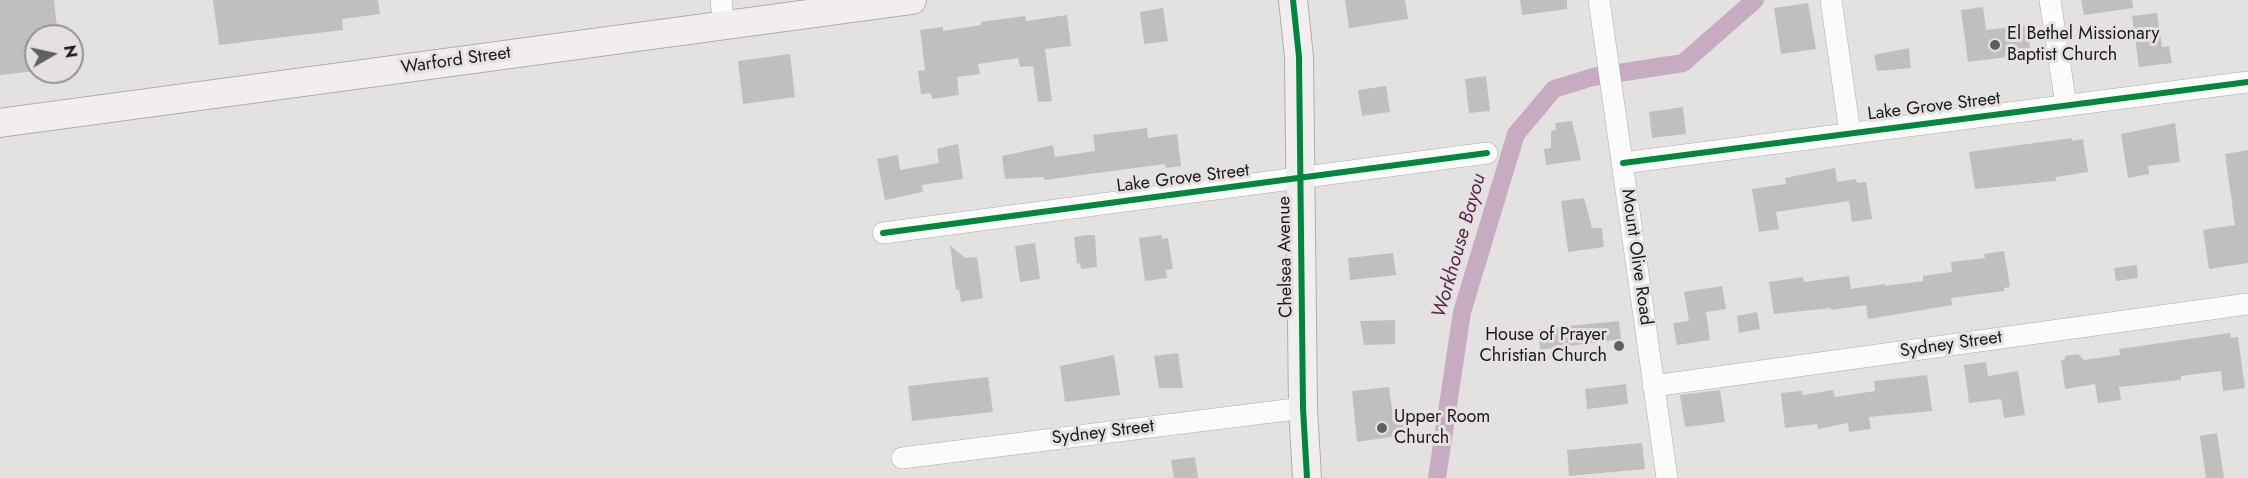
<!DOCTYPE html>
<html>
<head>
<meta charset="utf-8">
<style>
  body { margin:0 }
  #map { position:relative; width:2248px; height:478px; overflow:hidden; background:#e4e2e1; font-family:Jost,sans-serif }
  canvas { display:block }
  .north { position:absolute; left:24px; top:24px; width:60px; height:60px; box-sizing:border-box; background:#e5e1e0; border:2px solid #949191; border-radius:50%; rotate:81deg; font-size:16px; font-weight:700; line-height:24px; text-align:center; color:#1b1a1a }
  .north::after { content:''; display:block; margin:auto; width:21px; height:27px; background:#616060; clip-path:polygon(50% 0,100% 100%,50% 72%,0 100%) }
</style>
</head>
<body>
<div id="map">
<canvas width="2248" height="478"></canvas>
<div class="north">N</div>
</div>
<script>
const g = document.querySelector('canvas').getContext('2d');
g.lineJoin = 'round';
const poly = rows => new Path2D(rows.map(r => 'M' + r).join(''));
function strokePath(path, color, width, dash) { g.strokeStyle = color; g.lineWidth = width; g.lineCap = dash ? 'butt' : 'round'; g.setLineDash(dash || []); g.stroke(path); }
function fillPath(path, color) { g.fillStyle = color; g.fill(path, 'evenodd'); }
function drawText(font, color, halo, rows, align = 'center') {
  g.font = font + ' Jost,sans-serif'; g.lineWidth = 6; g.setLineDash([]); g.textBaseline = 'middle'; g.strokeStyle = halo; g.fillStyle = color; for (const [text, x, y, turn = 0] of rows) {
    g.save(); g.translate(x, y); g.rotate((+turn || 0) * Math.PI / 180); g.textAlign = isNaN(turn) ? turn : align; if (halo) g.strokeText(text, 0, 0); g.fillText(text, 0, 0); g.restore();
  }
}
strokePath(poly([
  [1437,478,1462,312,1516,134,1554,89,1593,77,1683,63,1755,0]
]), '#c7abc0', 18);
fillPath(poly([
  [0,0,54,0,58,36,36,36,36,71,0,75],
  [213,0,378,0,380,14,342,19,343,30,219,45],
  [1345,0,1405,0,1408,19,1349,28],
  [1520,0,1567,0,1567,9,1522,15],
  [2081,0,2132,0,2133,8,2084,15],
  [1808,3,1816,49,1781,54,1774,8],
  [1983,7,1986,30,2027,25,2031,54,1968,62,1961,10],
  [1163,8,1168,41,1144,44,1140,12],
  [2157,13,2162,47,2169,46,2172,63,2139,67,2132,16],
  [1067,15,1071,46,1045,49,1052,101,1038,102,1033,66,1020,67,1018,58,978,64,980,74,957,77,959,95,932,99,931,93,921,94,918,71,925,70,920,30,943,27,943,31,981,25,981,22,1025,16,1026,21],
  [1909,48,1911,68,1877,71,1874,55],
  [790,54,795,97,743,104,738,61],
  [1486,76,1490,111,1469,113,1465,79],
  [1386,86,1390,112,1362,116,1358,90],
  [1683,107,1686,134,1652,138,1649,112],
  [1572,121,1581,160,1546,165,1544,149,1551,148,1551,131,1556,130,1555,123],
  [2175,123,2180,162,2148,166,2149,174,2128,178,2121,134],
  [1147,128,1148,138,1177,134,1181,166,1166,168,1165,164,1044,180,1044,177,1005,179,1002,156,1053,145,1055,157,1095,151,1093,135],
  [2072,138,2072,141,2083,139,2088,172,2056,177,2056,181,1975,189,1969,152],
  [958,144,963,179,922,185,923,192,885,200,877,159,898,155,900,170,939,163,937,149],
  [2248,150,2248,263,2209,269,2203,230,2235,225,2225,154],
  [1835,168,1837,182,1856,179,1857,183,1866,182,1872,219,1852,222,1849,201,1776,212,1779,229,1759,232,1752,189,1786,184,1785,178],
  [1584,198,1592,228,1602,228,1604,247,1568,252,1561,201],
  [1087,235,1095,235,1097,267,1081,269,1080,263,1077,264,1074,237],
  [1161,235,1162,239,1168,238,1173,269,1166,270,1167,278,1145,281,1139,238],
  [1035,243,1040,279,1020,282,1015,246],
  [950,245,965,258,977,257,983,298,961,302,959,289,956,290],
  [2004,251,2010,287,2004,288,2004,291,1951,298,1952,305,1868,319,1866,305,1831,310,1831,308,1774,314,1769,282,1803,277,1804,282,1849,276,1851,289,1885,284,1885,286,1923,281,1923,276,1952,272,1951,262,1985,258,1984,254],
  [1393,253,1396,275,1350,280,1348,258],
  [2137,265,2138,278,2116,281,2114,268],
  [1722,286,1726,309,1706,312,1710,340,1677,345,1673,323,1689,321,1684,292],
  [1757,312,1760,329,1739,333,1737,316],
  [1395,320,1395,344,1364,345,1360,321],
  [1619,321,1621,339,1540,350,1538,329],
  [2230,333,2231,338,2238,337,2245,388,2223,391,2221,371,2181,376,2181,380,2119,387,2121,400,2098,403,2095,384,2065,389,2061,360,2065,359,2065,356,2078,354,2084,360,2120,355,2119,349],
  [1178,353,1183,388,1159,388,1154,356],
  [1114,355,1120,395,1065,402,1060,366],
  [1986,362,1988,376,2018,371,2025,415,2004,418,2001,399,1969,403,1964,365],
  [1927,375,1932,411,1869,417,1871,429,1849,432,1848,423,1818,429,1817,424,1785,428,1781,393,1802,391,1803,395,1833,390,1835,397,1875,391,1874,381],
  [988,377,993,412,912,421,908,386],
  [1626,384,1628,404,1587,409,1585,389],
  [1389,387,1393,416,1407,414,1410,434,1357,442,1352,391],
  [1720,390,1725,422,1685,427,1680,395],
  [2217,433,2224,478,2206,478,2200,436],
  [1642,443,1645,469,1569,476,1567,450],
  [1195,457,1198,478,1174,478,1171,460]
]), '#c0bfbe');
const minor = poly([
  [721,0,724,25],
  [1599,0,1667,478],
  [1831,0,1850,133],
  [2050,0,2066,105],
  [1623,163,2248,82],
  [883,233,1487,153],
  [1653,386,2248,304],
  [902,458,1303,408]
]);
const secondary = poly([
  [1293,0,1299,57,1303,408,1307,478],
  [0,123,912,0]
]);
strokePath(minor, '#afadac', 22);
strokePath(secondary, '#afadac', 30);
strokePath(minor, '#fbfbfa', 21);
strokePath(secondary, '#f2eeef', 28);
strokePath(poly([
  [1293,0,1299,57,1303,408,1307,478],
  [1623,163,2248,82],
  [883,233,1487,153]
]), '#00873e', 6);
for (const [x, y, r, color] of [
  [1995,45,6,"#616060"],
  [1619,346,6,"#616060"],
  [1382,428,6,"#616060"]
]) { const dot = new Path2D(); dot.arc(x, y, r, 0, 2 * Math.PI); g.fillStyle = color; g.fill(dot); strokePath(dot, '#e5e1e0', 2); }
drawText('18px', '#1b1a1a', '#e5e1e0', [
  ["El Bethel Missionary",2007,35],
  ["Baptist Church",2007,56],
  ["House of Prayer",1607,336,"right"],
  ["Christian Church",1607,357,"right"],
  ["Upper Room",1394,418],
  ["Church",1394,439]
], 'left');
drawText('18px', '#1b1a1a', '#e5e1e0', [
  ["Warford Street",456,61,-8],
  ["Lake Grove Street",1934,107,-7],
  ["Lake Grove Street",1183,179,-7],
  ["Chelsea Avenue",1286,257,-91],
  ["Mount Olive Road",1636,257,82],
  ["Sydney Street",1951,345,-8],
  ["Sydney Street",1103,433,-7]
]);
drawText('italic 20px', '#5a2951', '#e5e1e0', [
  ["Workhouse Bayou",1460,246,-74]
]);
</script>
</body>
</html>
